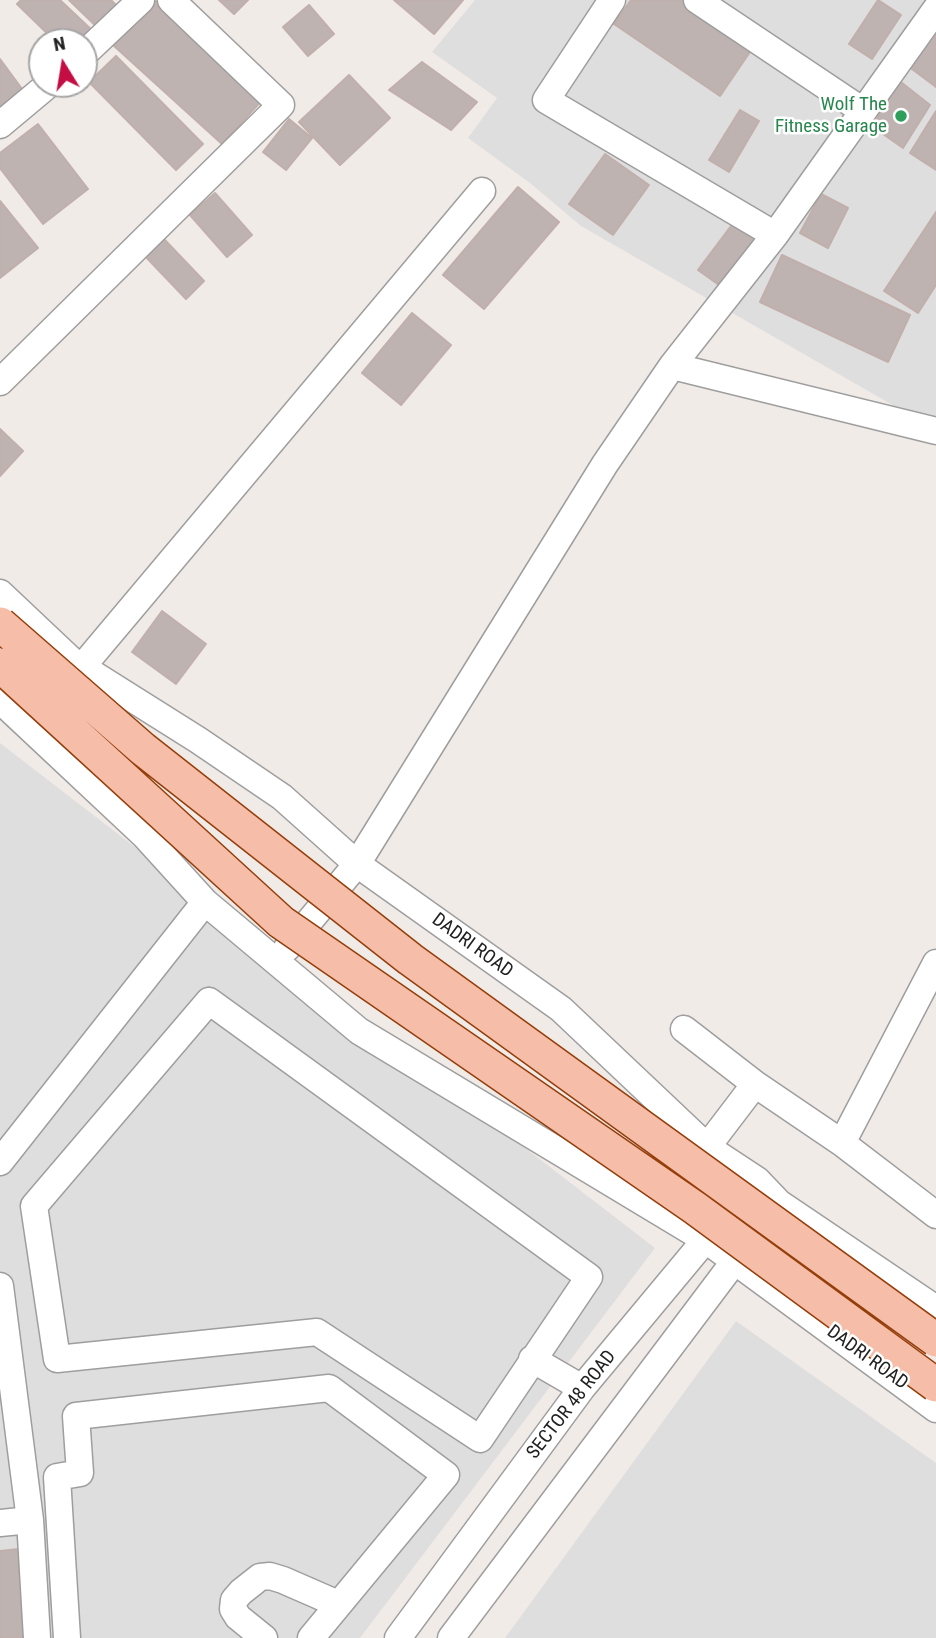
<!DOCTYPE html>
<html>
<head>
<meta charset="utf-8">
<style>
  body { margin:0 }
  #map { position:relative; width:936px; height:1638px; overflow:hidden; background:#f1ebe8; font-family:"Roboto Condensed",sans-serif }
  canvas { display:block }
  .north { position:absolute; left:28px; top:28px; width:70px; height:70px; box-sizing:border-box; background:#fff; border:2px solid #a6a6a6; border-radius:50%; rotate:349deg; font-size:19px; font-weight:700; line-height:28px; text-align:center; color:#212121 }
  .north::after { content:''; display:block; margin:auto; width:24px; height:32px; background:#c40e43; clip-path:polygon(50% 0,100% 100%,50% 72%,0 100%) }
</style>
</head>
<body>
<div id="map">
<canvas width="936" height="1638"></canvas>
<div class="north">N</div>
</div>
<script>
const g = document.querySelector('canvas').getContext('2d');
g.lineJoin = 'round';
function fillPath(path, color) { g.fillStyle = color; g.fill(path, 'evenodd'); }
const poly = rows => new Path2D(rows.map(r => 'M' + r).join(''));
function strokePath(path, color, width, dash) { g.strokeStyle = color; g.lineWidth = width; g.lineCap = dash ? 'butt' : 'round'; g.setLineDash(dash || []); g.stroke(path); }
function drawText(font, color, halo, rows, align = 'center') {
  g.font = font + ' "Roboto Condensed",sans-serif'; g.lineWidth = 5; g.setLineDash([]); g.textBaseline = 'middle'; g.strokeStyle = halo; g.fillStyle = color; for (const [text, x, y, turn = 0] of rows) {
    g.save(); g.translate(x, y); g.rotate((+turn || 0) * Math.PI / 180); g.textAlign = isNaN(turn) ? turn : align; if (halo) g.strokeText(text, 0, 0); g.fillText(text, 0, 0); g.restore();
  }
}
fillPath(poly([
  [475,0,936,0,936,430,581,226,530,183,468,138,497,98,432,52],
  [0,743,655,1248,360,1638,0,1638],
  [736,1321,936,1463,936,1638,505,1638]
]), '#dfdede');
const building = poly([
  [21,0,60,0,96,34,84,42,56,42,17,4,21,0],
  [69,0,111,0,119,8,99,29,69,0],
  [154,0,263,99,222,144,113,45,154,0],
  [219,0,248,0,234,14,219,0],
  [394,0,463,0,434,34,394,0],
  [631,0,686,0,754,46,720,96,614,24,631,0],
  [878,0,901,15,872,59,849,44,878,0],
  [309,5,334,34,308,56,283,27,309,5],
  [936,27,936,87,908,66,936,27],
  [116,56,203,144,176,170,89,82,116,56],
  [0,59,25,93,0,111,0,59],
  [422,62,477,102,451,130,389,90,422,62],
  [349,75,390,118,340,165,299,122,349,75],
  [897,79,930,105,903,148,873,127,897,79],
  [740,110,759,121,729,172,709,160,740,110],
  [936,111,936,170,910,153,936,111],
  [289,119,312,138,286,170,263,152,289,119],
  [38,124,88,189,43,224,0,168,0,153,38,124],
  [605,154,649,185,613,235,569,204,605,154],
  [518,187,559,222,484,309,443,275,518,187],
  [215,193,252,235,227,257,190,215,215,193],
  [821,194,848,208,828,248,800,233,821,194],
  [0,201,38,248,0,278,0,201],
  [936,212,936,285,918,313,884,291,936,212],
  [734,222,762,242,726,290,698,270,734,222],
  [163,238,204,281,186,299,144,255,163,238],
  [782,255,910,315,888,362,760,302,782,255],
  [412,313,451,345,401,405,362,373,412,313],
  [0,429,23,451,0,476,0,429],
  [162,611,206,644,176,684,132,652,162,611],
  [19,1549,27,1638,0,1638,0,1551,19,1549]
]);
fillPath(building, '#beb3b1');
strokePath(building, '#c1afab', 2);
const minor = poly([
  [612,0,546,100,775,235],
  [697,0,863,111],
  [84,54,141,0],
  [0,125,49,84],
  [672,366,936,431],
  [0,382,281,105,171,0],
  [0,593,71,660,198,740,282,797,357,864,561,1009,707,1147,757,1180,779,1203,936,1309],
  [82,667,482,191],
  [0,700,145,836,205,902,359,1031,706,1240,936,1409],
  [287,948,357,864,605,464,672,366,775,235,936,9],
  [209,1001,589,1277,480,1439,317,1332,57,1359,34,1206,209,1001],
  [684,1029,755,1084,842,1143,936,1215],
  [842,1143,936,963],
  [707,1147,755,1084],
  [0,1162,205,902],
  [0,1286,30,1520,37,1638],
  [532,1359,582,1388],
  [0,1523,30,1520],
  [67,1638,57,1477,80,1473,76,1416,329,1388,446,1475,311,1638],
  [264,1638,238,1617,233,1609,234,1600,241,1592,260,1577,270,1576,283,1580,338,1604],
  [398,1638,582,1388,716,1227],
  [451,1638,746,1246]
]);
strokePath(minor, '#9e9e9e', 29);
strokePath(minor, '#fff', 26);
const majorBridge = poly([
  [0,624,143,749,410,959,936,1340],
  [0,665,281,922,695,1208,936,1385]
]);
strokePath(majorBridge, '#943e0a', 36, []);
strokePath(majorBridge, '#f6bda8', 33);
for (const [x, y, r, color] of [
  [901,116,7,"#2e9e5b"]
]) { const dot = new Path2D(); dot.arc(x, y, r, 0, 2 * Math.PI); g.fillStyle = color; g.fill(dot); strokePath(dot, '#fff', 2.5); }
drawText('19px', '#27864d', '#fff', [
  ["Wolf The",887,105],
  ["Fitness Garage",887,127]
], 'right');
drawText('19px', '#212121', '#fff', [
  ["DADRI ROAD",472,946,36],
  ["DADRI ROAD",867,1358,36],
  ["SECTOR 48 ROAD",572,1405,-52]
]);
</script>
</body>
</html>
